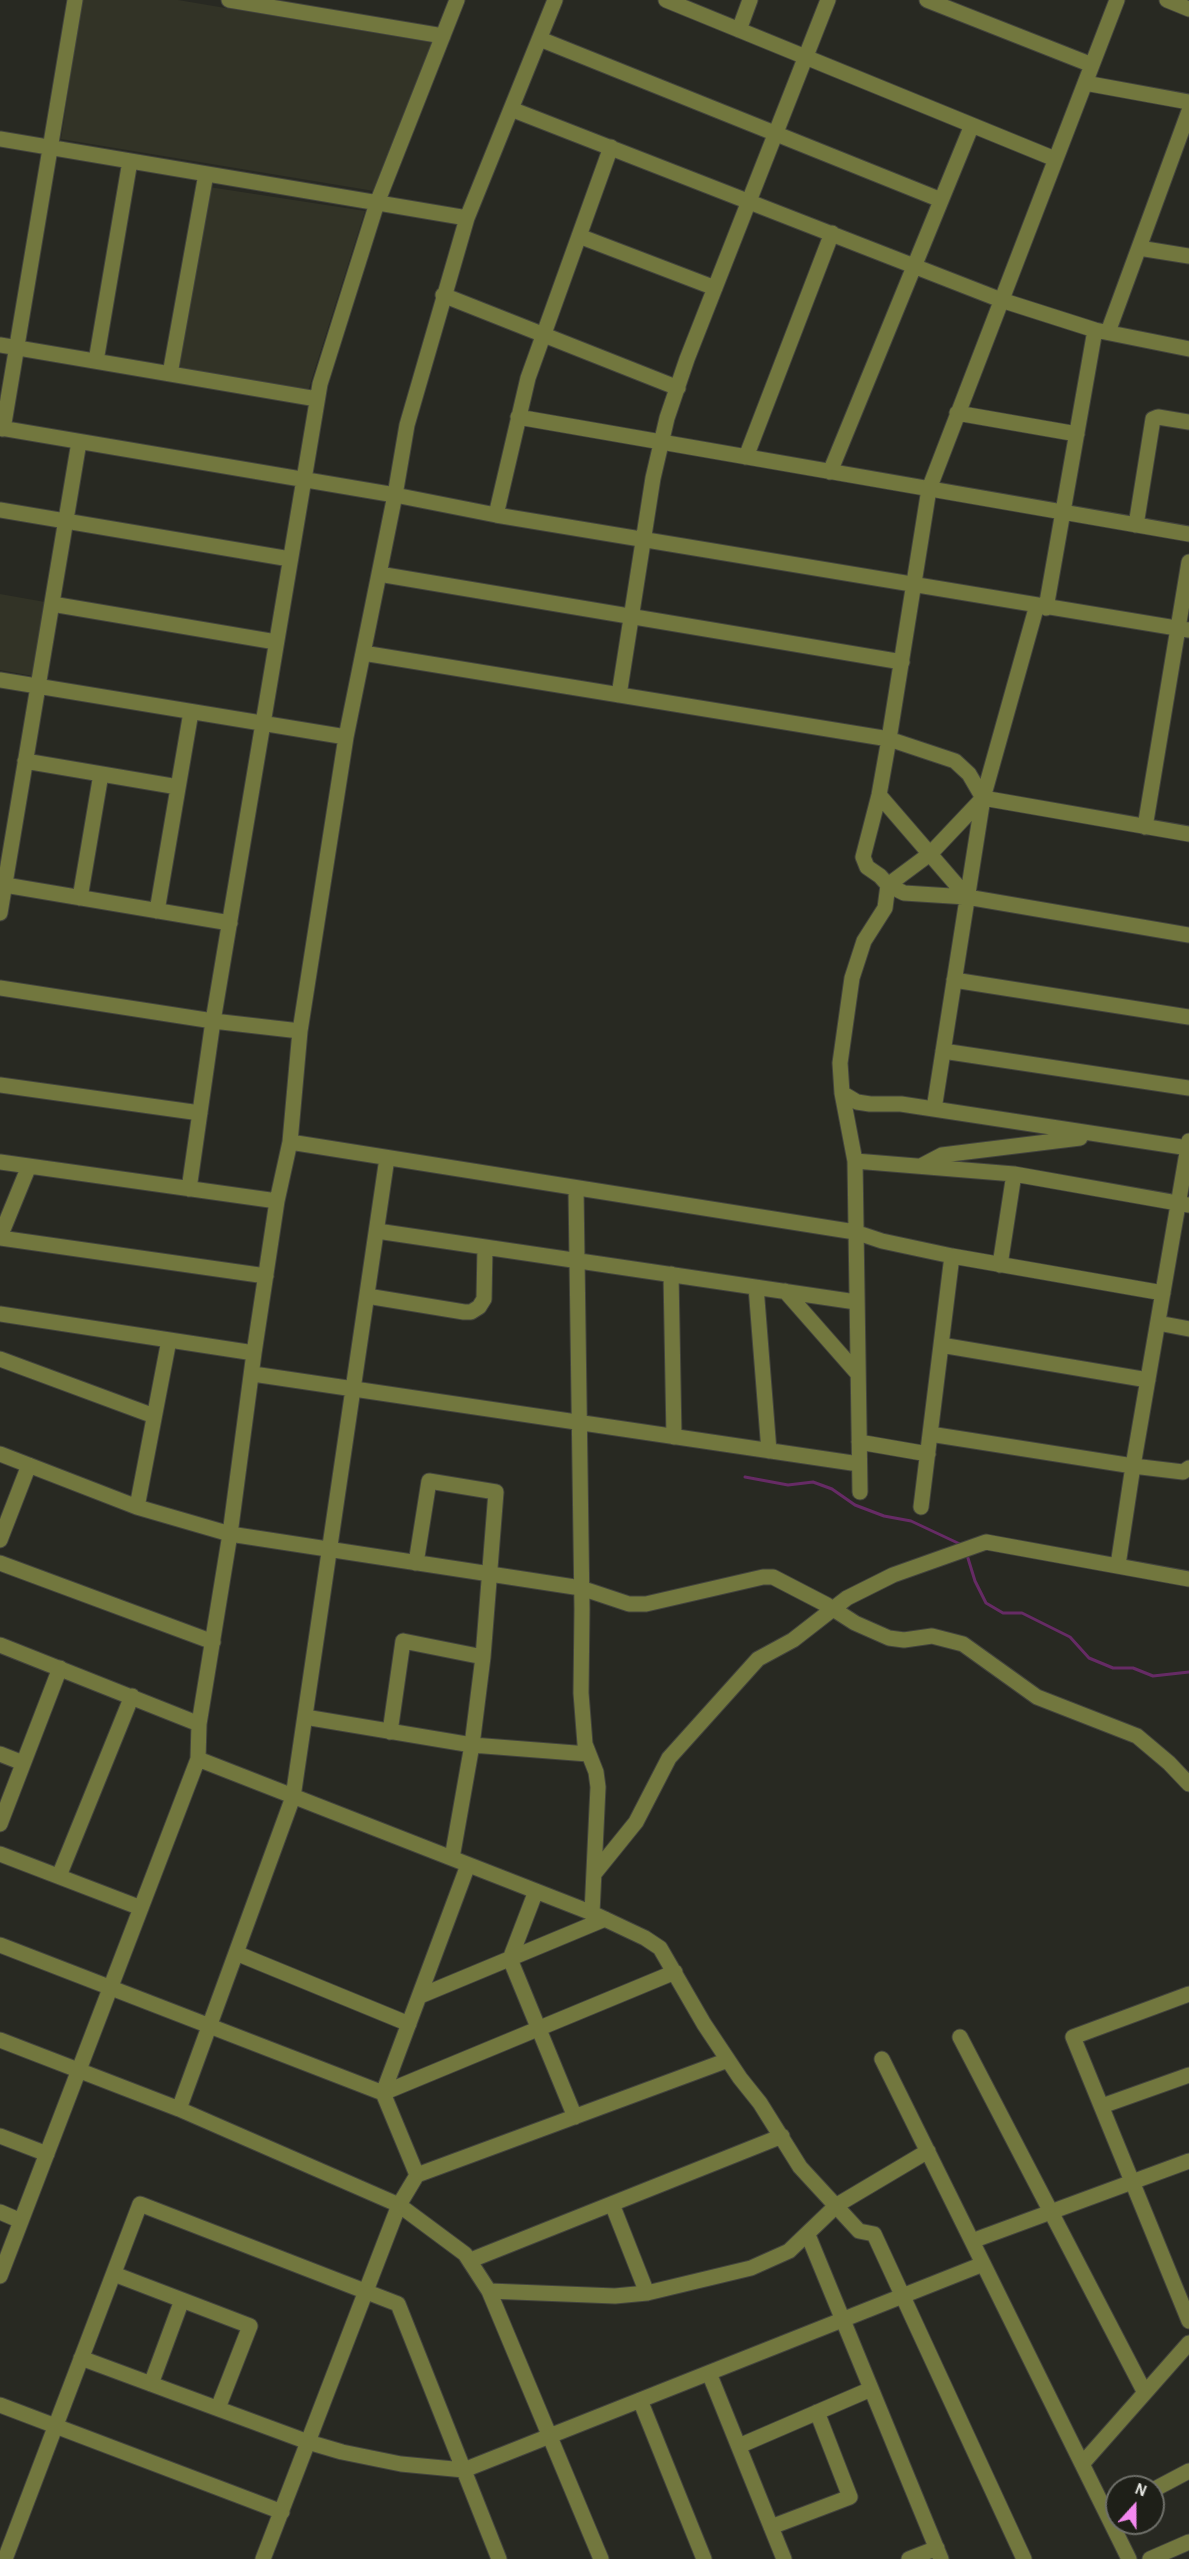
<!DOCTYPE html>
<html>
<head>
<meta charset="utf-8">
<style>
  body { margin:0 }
  #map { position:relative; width:1189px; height:2559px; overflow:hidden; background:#282922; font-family:"Alegreya Sans",sans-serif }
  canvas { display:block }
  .north { position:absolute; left:1105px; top:2475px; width:60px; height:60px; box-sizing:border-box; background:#1e1f18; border:2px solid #6e6f69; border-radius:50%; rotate:21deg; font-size:16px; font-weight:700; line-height:24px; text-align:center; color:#e7e8e3 }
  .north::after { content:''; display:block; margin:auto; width:21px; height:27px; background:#f489f0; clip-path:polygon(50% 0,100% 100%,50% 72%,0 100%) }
</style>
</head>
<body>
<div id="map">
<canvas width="1189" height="2559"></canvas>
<div class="north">N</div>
</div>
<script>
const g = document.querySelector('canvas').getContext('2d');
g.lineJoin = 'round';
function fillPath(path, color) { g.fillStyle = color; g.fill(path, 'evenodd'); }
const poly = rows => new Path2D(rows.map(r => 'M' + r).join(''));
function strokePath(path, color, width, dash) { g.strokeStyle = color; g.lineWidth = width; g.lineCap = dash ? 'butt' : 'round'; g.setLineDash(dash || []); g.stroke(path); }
fillPath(poly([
  [82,0,178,0,433,43,374,191,61,139],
  [209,187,365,211,308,391,177,367],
  [0,594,45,602,33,676,0,670]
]), '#323326');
strokePath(poly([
  [745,1477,788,1485,813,1482,832,1489,855,1505,884,1516,911,1521,962,1545],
  [967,1555,975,1581,986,1603,1003,1613,1022,1613,1070,1637,1089,1658,1113,1668,1133,1668,1153,1676,1189,1672]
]), '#662b65', 3);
const minor = poly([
  [229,0,443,36],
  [666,0,1055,159],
  [927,0,1092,65],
  [1167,0,1189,9],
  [739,30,750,0],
  [540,39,941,200],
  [1085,83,1189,102],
  [511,109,1001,300,1095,330,1189,349],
  [0,139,467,218],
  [579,236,715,288],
  [1139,248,1189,256],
  [443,295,678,388],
  [1108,332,1189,111],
  [0,345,317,399],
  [96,361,130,161],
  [170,374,206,174],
  [957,413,1077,434],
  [518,417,1189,534],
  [0,428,395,495,496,515,1189,630],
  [3,429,75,0],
  [746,457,832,233],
  [830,472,972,125],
  [0,510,290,559],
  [496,515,528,378,611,147],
  [1136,525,1153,419,1158,417,1189,422],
  [379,574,902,662],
  [52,604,276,642],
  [1046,608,1095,330],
  [363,653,889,739,955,761,969,774,983,798,1189,834],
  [0,680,346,737],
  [619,695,653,478,667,418,687,359,828,0],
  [25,761,178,787],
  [879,795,967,897],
  [983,798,931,853,888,885,904,893,967,897,1189,935],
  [1145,827,1189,562],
  [5,885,230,923],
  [80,898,101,774],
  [157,911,191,712],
  [0,913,79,442],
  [954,980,1189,1017],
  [0,988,213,1021,300,1031],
  [943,1051,1189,1088],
  [0,1085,200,1113],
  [842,1093,857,1102,870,1104,901,1104,1189,1148],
  [934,1109,983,798,1037,605],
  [290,1142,855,1232,882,1241,952,1256,1163,1293],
  [855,1161,1014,1174,1189,1205],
  [0,1162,277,1201],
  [921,1166,942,1155,1080,1138],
  [189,1189,213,1021,320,384,377,203,457,0],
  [576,1189,582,1609,581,1693,585,1744,596,1772,598,1787,592,1913],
  [377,1231,856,1302],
  [0,1237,29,1166],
  [0,1238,266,1276],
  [1000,1265,1014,1174],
  [671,1274,674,1437],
  [756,1287,769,1451],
  [785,1291,858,1374],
  [367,1296,464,1312,471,1312,479,1307,484,1299,485,1247],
  [0,1314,254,1353],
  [1158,1323,1189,1329],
  [941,1345,1148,1380],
  [0,1359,154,1416],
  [253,1374,859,1464],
  [930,1434,1133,1466,1183,1472,1189,1468],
  [859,1442,928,1454],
  [0,1454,137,1507,230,1534,581,1588,629,1604,646,1604,763,1577,773,1577,827,1605,855,1623,889,1638,904,1640,932,1636,963,1644,1037,1697,1137,1736,1169,1763,1189,1784],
  [860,1492,855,1161,842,1093,840,1063,852,978,864,941,885,908,888,885,880,876,867,867,863,857,879,795,889,739,929,489,1117,0],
  [137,1507,169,1340],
  [921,1507,952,1256],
  [0,1540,29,1465],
  [0,1563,213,1642],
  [416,1563,429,1481,496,1492,483,1657,472,1745,452,1858],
  [1118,1565,1133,1466,1189,1141],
  [0,1645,199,1724],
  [305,1717,472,1745,588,1754],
  [390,1732,403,1641,483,1657],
  [0,1754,23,1763],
  [198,1759,592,1913,645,1938,660,1948,704,2024,740,2078,760,2103,800,2167,859,2231,874,2234,1024,2559],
  [0,1824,60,1668],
  [0,1854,141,1908],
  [594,1874,636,1822,669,1758,758,1659,793,1640,847,1598,893,1575,986,1542,1189,1579],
  [59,1876,132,1696],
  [536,1891,510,1959,575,2117],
  [0,1945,383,2093,675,1972],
  [236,1953,409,2024],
  [1189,1994,1073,2037,1189,2321],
  [420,1996,605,1919],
  [960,2037,1144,2391],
  [0,2040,179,2109,399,2205,465,2254,489,2291,601,2559],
  [882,2059,1129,2559],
  [1102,2106,1189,2075],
  [179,2109,293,1797,387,1158],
  [0,2136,47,2154],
  [417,2175,383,2093,468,1865],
  [612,2204,647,2293],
  [0,2212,21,2221],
  [808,2235,941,2559],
  [972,2241,1189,2161],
  [471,2260,782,2136],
  [114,2274,250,2326,218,2408],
  [0,2276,198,1759,199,1724,230,1534,254,1353,277,1201,290,1142,300,1031,346,737,395,495,407,425,467,218,555,0],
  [489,2291,615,2296,647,2293,751,2268,789,2251,837,2205,928,2151],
  [81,2358,308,2442,342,2452,401,2464,464,2470,983,2264],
  [709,2373,784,2559],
  [151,2384,182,2300],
  [640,2400,704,2559],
  [0,2405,282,2512],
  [739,2446,871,2389],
  [1082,2464,1189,2343],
  [1153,2490,1189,2471],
  [771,2527,850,2497,817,2412],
  [5,2559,140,2204,398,2304,499,2559],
  [263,2559,399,2205,417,2175,728,2060],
  [909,2559,937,2548],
  [1150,2559,1189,2542]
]);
strokePath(minor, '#43443d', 17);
strokePath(minor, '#72773e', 15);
</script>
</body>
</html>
